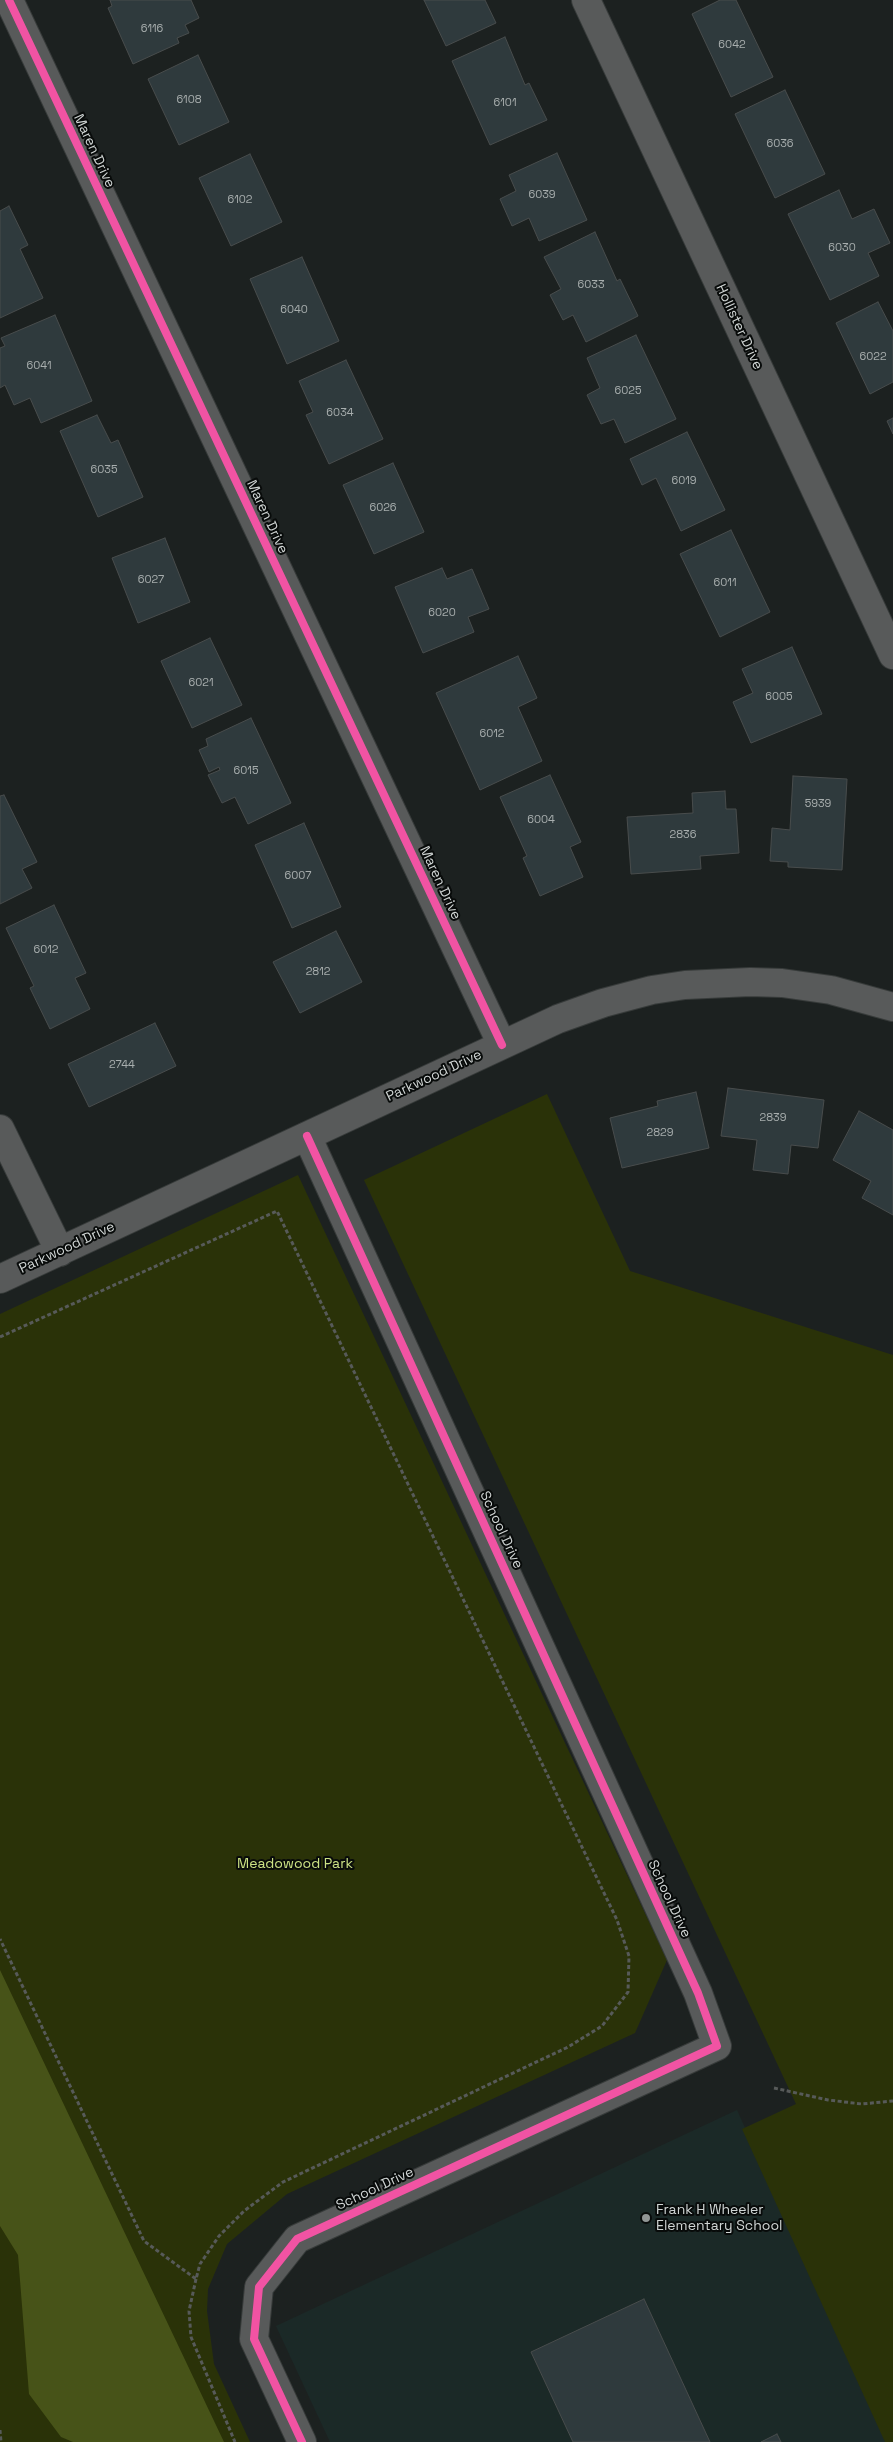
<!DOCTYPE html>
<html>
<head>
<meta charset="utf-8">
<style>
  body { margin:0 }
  canvas { display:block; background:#1c2120 }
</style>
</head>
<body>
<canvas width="893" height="2442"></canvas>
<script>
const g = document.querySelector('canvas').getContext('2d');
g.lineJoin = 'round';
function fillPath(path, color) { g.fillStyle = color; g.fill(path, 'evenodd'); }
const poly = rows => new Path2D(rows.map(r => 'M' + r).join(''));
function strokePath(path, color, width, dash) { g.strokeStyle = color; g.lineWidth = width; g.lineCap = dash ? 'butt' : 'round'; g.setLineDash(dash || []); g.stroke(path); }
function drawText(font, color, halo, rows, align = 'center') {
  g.font = font + ' "Space Grotesk",sans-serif'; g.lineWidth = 4; g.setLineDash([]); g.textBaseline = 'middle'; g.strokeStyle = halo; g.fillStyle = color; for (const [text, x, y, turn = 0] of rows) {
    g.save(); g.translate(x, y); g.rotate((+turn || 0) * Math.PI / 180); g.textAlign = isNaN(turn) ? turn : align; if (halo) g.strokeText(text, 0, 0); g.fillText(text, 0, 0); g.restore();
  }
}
fillPath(poly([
  [737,2110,886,2442,330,2442,276,2326]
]), '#1b2927');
fillPath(poly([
  [547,1094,630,1271,893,1355,893,2442,885,2442,742,2129,796,2104,364,1180],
  [298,1175,667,1960,635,2033,287,2194,227,2244,208,2289,207,2311,214,2364,250,2442,0,2442,0,1314]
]), '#2a3208');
fillPath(poly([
  [0,1970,224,2442,73,2442,61,2437,29,2394,18,2255,0,2226]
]), '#475318');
const building = poly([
  [110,0,191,0,199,18,185,25,189,33,177,38,179,43,133,64,108,8,112,6,110,0],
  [424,0,485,0,496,23,446,46,424,0],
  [720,0,736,0,773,77,731,97,692,14,720,0],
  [505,37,525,85,529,83,547,120,490,145,452,61,505,37],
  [198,55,229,122,179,145,148,79,198,55],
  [785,90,825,174,775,198,735,114,785,90],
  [557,153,587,220,539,241,529,218,512,226,500,199,516,191,509,175,557,153],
  [250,154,282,222,231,246,199,178,250,154],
  [839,190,852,219,874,209,890,243,868,253,879,276,830,300,788,214,839,190],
  [9,206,28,245,20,249,43,298,0,318,0,211,9,206],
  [595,232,617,281,620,279,638,316,586,342,573,315,563,320,550,295,561,289,544,257,595,232],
  [302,257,339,341,287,364,250,279,302,257],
  [878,302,893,331,893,382,870,394,836,323,878,302],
  [55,315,92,401,41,423,30,398,14,405,5,385,0,388,0,348,5,346,1,338,55,315],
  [636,335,676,419,625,443,614,419,601,424,587,395,600,388,587,358,636,335],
  [346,360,383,439,329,464,306,415,313,412,299,381,346,360],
  [97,415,111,443,118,440,143,497,98,517,60,431,97,415],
  [893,418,893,434,887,421,893,418],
  [687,432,725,510,681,531,656,478,642,485,630,459,687,432],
  [393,463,424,532,374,554,343,485,393,463],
  [731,530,770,612,720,637,680,554,731,530],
  [165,538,190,602,138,623,112,558,165,538],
  [442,568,447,579,472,569,489,609,468,617,474,632,423,653,395,587,442,568],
  [210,638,242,705,192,728,161,661,210,638],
  [792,647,822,714,751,743,733,702,753,693,742,669,792,647],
  [518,656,537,698,518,707,542,761,480,790,436,693,518,656],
  [251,718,291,803,248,824,235,797,222,803,208,775,220,770,219,767,209,772,199,750,208,746,206,739,251,718],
  [550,775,581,842,570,847,583,877,540,896,523,858,527,856,500,797,550,775],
  [793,776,847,779,842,870,788,867,788,862,770,861,772,828,790,830,793,776],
  [725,791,726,809,736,809,739,853,700,856,701,869,631,874,627,817,693,813,692,793,725,791],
  [4,795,37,862,22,869,32,888,0,904,0,796,4,795],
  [304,823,341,907,292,928,255,845,304,823],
  [54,905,86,973,75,978,90,1009,50,1029,30,988,34,986,6,928,54,905],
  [336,931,362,982,300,1013,273,962,336,931],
  [155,1023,176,1066,89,1107,68,1064,155,1023],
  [728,1088,824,1100,818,1148,791,1145,788,1174,753,1170,757,1140,721,1136,728,1088],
  [696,1092,709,1148,622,1168,610,1118,658,1106,657,1101,696,1092],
  [859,1111,893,1130,893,1215,862,1198,871,1181,833,1160,859,1111],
  [644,2299,710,2442,573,2442,531,2352,644,2299],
  [777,2434,781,2442,761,2442,777,2434]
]);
fillPath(building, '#2f3a3d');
strokePath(building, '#484c4c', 1);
const minor = poly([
  [9,0,502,1045],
  [586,0,893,655],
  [0,1129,60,1252],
  [0,1279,558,1019,603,1003,652,990,685,985,750,982,782,983,831,990,893,1007],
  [302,2442,254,2339,259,2287,297,2239,717,2046,698,1993,307,1136]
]);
strokePath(minor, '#373b3a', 30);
strokePath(poly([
  [0,1337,277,1211,617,1920,629,1956,628,1992,602,2026,568,2047,283,2182,244,2211,219,2236,200,2264,196,2279,144,2241,0,1939],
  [774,2088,828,2100,862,2104,893,2101],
  [196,2279,189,2311,191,2337,235,2442],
  [0,2430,1,2442]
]), '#575a59', 3, [4, 2.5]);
strokePath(minor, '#585a5a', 28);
strokePath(poly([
  [9,0,502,1045],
  [302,2442,254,2339,259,2287,297,2239,717,2046,698,1993,307,1136]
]), '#f153a3', 8);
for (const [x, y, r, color] of [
  [646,2218,5,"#919695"]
]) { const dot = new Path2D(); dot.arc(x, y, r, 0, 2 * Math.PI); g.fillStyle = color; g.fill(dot); strokePath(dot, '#080b0a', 2); }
drawText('11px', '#a8aeae', null, [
  ["6116",152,29],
  ["6042",732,45],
  ["6108",189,100],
  ["6101",505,103],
  ["6036",780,144],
  ["6039",542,195],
  ["6102",240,200],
  ["6030",842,248],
  ["6033",591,285],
  ["6040",294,310],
  ["6022",873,357],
  ["6041",39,366],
  ["6025",628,391],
  ["6034",340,413],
  ["6035",104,470],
  ["6019",684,481],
  ["6026",383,508],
  ["6027",151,580],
  ["6011",725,583],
  ["6020",442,613],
  ["6021",201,683],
  ["6005",779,697],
  ["6012",492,734],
  ["6015",246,771],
  ["5939",818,804],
  ["6004",541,820],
  ["2836",683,835],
  ["6007",298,876],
  ["6012",46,950],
  ["2812",318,972],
  ["2744",122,1065],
  ["2839",773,1118],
  ["2829",660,1133]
]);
drawText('14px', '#d0d5d4', '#080b0a', [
  ["Maren Drive",94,151,65],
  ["Hollister Drive",739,327,65],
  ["Maren Drive",267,517,65],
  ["Maren Drive",440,883,65],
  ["Parkwood Drive",434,1076,-25],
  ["Parkwood Drive",67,1248,-25],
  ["School Drive",501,1530,65],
  ["School Drive",669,1899,65],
  ["School Drive",375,2189,-25]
]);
drawText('14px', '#cce284', '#080b0a', [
  ["Meadowood Park",295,1864]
]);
drawText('14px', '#d0d5d4', '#080b0a', [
  ["Frank H Wheeler",656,2210],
  ["Elementary School",656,2226]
], 'left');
</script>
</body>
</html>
